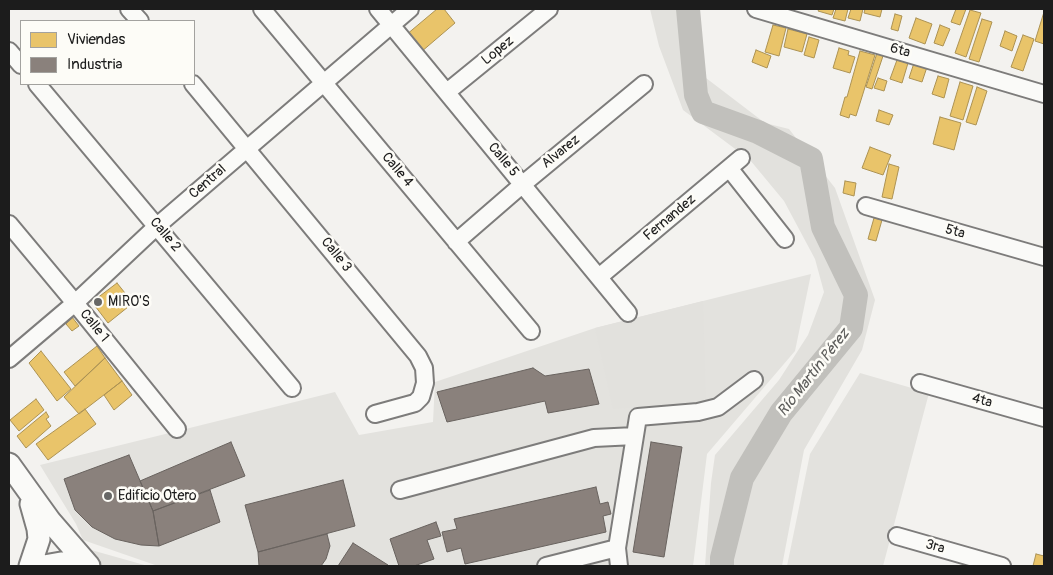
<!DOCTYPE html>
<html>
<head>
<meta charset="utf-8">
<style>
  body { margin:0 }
  #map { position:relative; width:1053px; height:575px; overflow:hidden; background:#f3f2ef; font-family:Pangolin,sans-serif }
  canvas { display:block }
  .frame { position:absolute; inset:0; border:10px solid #1c1c1c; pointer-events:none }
  .legend { position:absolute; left:20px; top:20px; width:175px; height:65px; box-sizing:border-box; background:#fdfcf7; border:1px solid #a3a29f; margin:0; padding:6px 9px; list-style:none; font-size:15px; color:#1c1c1c }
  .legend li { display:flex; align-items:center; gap:10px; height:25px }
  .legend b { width:25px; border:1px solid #a3a29f }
</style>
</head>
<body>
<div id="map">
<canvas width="1053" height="575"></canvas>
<div class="frame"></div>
<ul class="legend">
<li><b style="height:14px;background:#e9c46a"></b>Viviendas</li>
<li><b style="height:14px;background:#8a817c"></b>Industria</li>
</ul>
</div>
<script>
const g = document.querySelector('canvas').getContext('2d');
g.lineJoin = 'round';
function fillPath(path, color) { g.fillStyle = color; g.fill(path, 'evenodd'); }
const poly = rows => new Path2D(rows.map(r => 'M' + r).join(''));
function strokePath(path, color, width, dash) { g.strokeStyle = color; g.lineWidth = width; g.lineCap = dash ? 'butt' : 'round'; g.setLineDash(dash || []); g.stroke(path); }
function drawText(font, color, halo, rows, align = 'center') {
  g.font = font + ' Pangolin,sans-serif'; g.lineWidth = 5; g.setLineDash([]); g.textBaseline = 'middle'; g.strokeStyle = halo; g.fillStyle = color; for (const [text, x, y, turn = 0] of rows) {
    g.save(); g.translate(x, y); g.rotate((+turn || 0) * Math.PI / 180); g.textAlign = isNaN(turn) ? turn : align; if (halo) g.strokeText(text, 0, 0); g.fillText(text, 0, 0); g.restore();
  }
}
fillPath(poly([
  [811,274,795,351,707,454,693,566,158,566,83,540,76,524,40,465,335,392,359,435,433,422,435,382,595,328],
  [860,373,929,393,883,566,787,566,810,454]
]), '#e3e2de');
fillPath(poly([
  [650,9,698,9,706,78,765,123,789,129,835,188,875,300,862,350,804,450,782,566,705,566,711,483,715,455,779,380,808,335,824,292,815,259,784,201,750,160,683,110,659,46],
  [703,301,706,402,613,409,595,328],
  [77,546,148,566,97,566]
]), '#e2e1dd');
const homes = poly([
  [437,9,444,9,455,23,421,52,406,35,437,9],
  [819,9,834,9,832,15,818,11,819,9],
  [836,9,848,9,845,21,833,18,836,9],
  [851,9,863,9,860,21,848,18,851,9],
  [865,9,882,9,880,17,864,13,865,9],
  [956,9,966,9,960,25,951,22,956,9],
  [970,10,981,13,966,57,955,53,970,10],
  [1044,12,1044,44,1035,41,1044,12],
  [895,14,902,16,898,31,891,29,895,14],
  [916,18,932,24,925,44,909,38,916,18],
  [982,19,992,22,979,62,969,59,982,19],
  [773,25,786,28,779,56,765,52,773,25],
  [940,25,950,29,943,46,934,43,940,25],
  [788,29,807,34,802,52,784,47,788,29],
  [1005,31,1017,36,1012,51,1000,46,1005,31],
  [1023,35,1034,39,1023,71,1011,67,1023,35],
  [809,37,819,40,814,58,804,55,809,37],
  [839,48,849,51,848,55,855,57,850,73,833,68,839,48],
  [756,50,771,56,767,68,752,62,756,50],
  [878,50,884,53,872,89,866,87,878,50],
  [860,51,875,55,856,116,850,114,849,118,840,115,845,97,847,97,860,51],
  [897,60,908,63,902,83,890,79,897,60],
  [914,63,927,67,922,82,909,78,914,63],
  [938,76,949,79,944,98,932,94,938,76],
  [878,78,887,81,884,91,874,88,878,78],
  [960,82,973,86,963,120,950,116,960,82],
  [977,87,987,91,976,125,966,122,977,87],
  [879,110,893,115,889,125,876,121,879,110],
  [940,117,961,123,954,150,933,144,940,117],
  [870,147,891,155,883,175,862,168,870,147],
  [889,164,899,167,892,199,882,197,889,164],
  [845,181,856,183,854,196,843,193,845,181],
  [874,218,882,220,876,241,868,239,874,218],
  [117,283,133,303,108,323,92,302,117,283],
  [72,317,79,326,72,331,66,324,72,317],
  [97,346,105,358,75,386,64,372,97,346],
  [41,351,71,389,57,401,29,363,41,351],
  [105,358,122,381,79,414,64,397,105,358],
  [122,381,132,395,114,410,104,395,122,381],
  [36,399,44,410,19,431,10,420,36,399],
  [85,409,96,424,48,460,36,444,85,409],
  [46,412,49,417,46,419,51,426,26,448,17,436,46,412],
  [1036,554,1044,556,1044,566,1033,566,1036,554]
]);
fillPath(homes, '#e9c46a');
strokePath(homes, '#ac9253', 1);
const industry = poly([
  [533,368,545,376,589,369,599,404,548,413,545,401,447,422,437,392,533,368],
  [231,442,245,476,153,511,140,481,231,442],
  [651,442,682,447,664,557,633,552,651,442],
  [129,455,153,511,159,546,141,545,115,539,92,527,75,510,64,479,129,455],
  [343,480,355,526,258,552,245,505,343,480],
  [596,487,600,504,608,502,611,514,603,516,606,532,465,564,461,548,447,552,442,532,457,529,454,519,596,487],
  [210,490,220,522,159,546,153,511,210,490],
  [436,522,441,536,427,540,434,559,414,566,399,566,390,539,436,522],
  [327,534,330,546,326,559,321,566,259,566,258,552,327,534],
  [353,543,388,565,387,566,338,566,353,543]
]);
fillPath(industry, '#8a817c');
strokePath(industry, '#69635f', 1);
strokePath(poly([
  [688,9,696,95,703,112,758,132,811,159,823,227,856,295,851,328,781,413,742,478,722,558,722,566]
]), '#c1c0bc', 24);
const minor = poly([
  [129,9,140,21],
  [262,9,531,331],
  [378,9,628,313],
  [756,9,1044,94],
  [9,51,21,65],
  [37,84,292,388],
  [193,84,418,356,424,368,425,383,421,397,415,403,375,414],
  [447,92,549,9],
  [729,168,785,239],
  [866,206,1044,257],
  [9,224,75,303,177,429],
  [456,242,523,184,644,84],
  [599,277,741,158],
  [9,359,75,303,157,226,410,9],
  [920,383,1044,418],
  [400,490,594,438,635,436],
  [897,536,1002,566],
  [546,566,617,548],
  [619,566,617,548,638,417,698,412,718,407,754,380]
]);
const major = poly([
  [9,464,50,521,89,566],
  [30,566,39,539,38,529,31,504],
  [44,566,61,563,82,566]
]);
strokePath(minor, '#7d7c7b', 20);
strokePath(major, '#7d7c7b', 25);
strokePath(minor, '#fafaf8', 16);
strokePath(major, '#fafaf8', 21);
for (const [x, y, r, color] of [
  [98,302,5,"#676766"],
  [108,496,5,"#676766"]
]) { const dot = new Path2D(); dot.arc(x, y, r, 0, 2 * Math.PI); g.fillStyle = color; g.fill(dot); strokePath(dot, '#fdfcf7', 2); }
drawText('14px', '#1c1c1c', '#fdfcf7', [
  ["Lopez",498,51,-39],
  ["6ta",900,51,16],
  ["Alvarez",561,152,-39],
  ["Calle 5",503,160,50],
  ["Calle 4",397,170,50],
  ["Central",208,182,-41],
  ["Fernandez",670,218,-40],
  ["5ta",955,232,16],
  ["Calle 2",165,235,50],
  ["Calle 3",336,255,51],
  ["Calle 1",94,326,51],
  ["4ta",982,401,16],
  ["3ra",935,547,16]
]);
drawText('14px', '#1c1c1c', '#fdfcf7', [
  ["MIRO'S",108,302],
  ["Edificio Otero",118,496]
], 'left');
drawText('italic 15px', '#5c5c5a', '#fdfcf7', [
  ["Río Martín Pérez",814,373,-52]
]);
</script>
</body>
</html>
